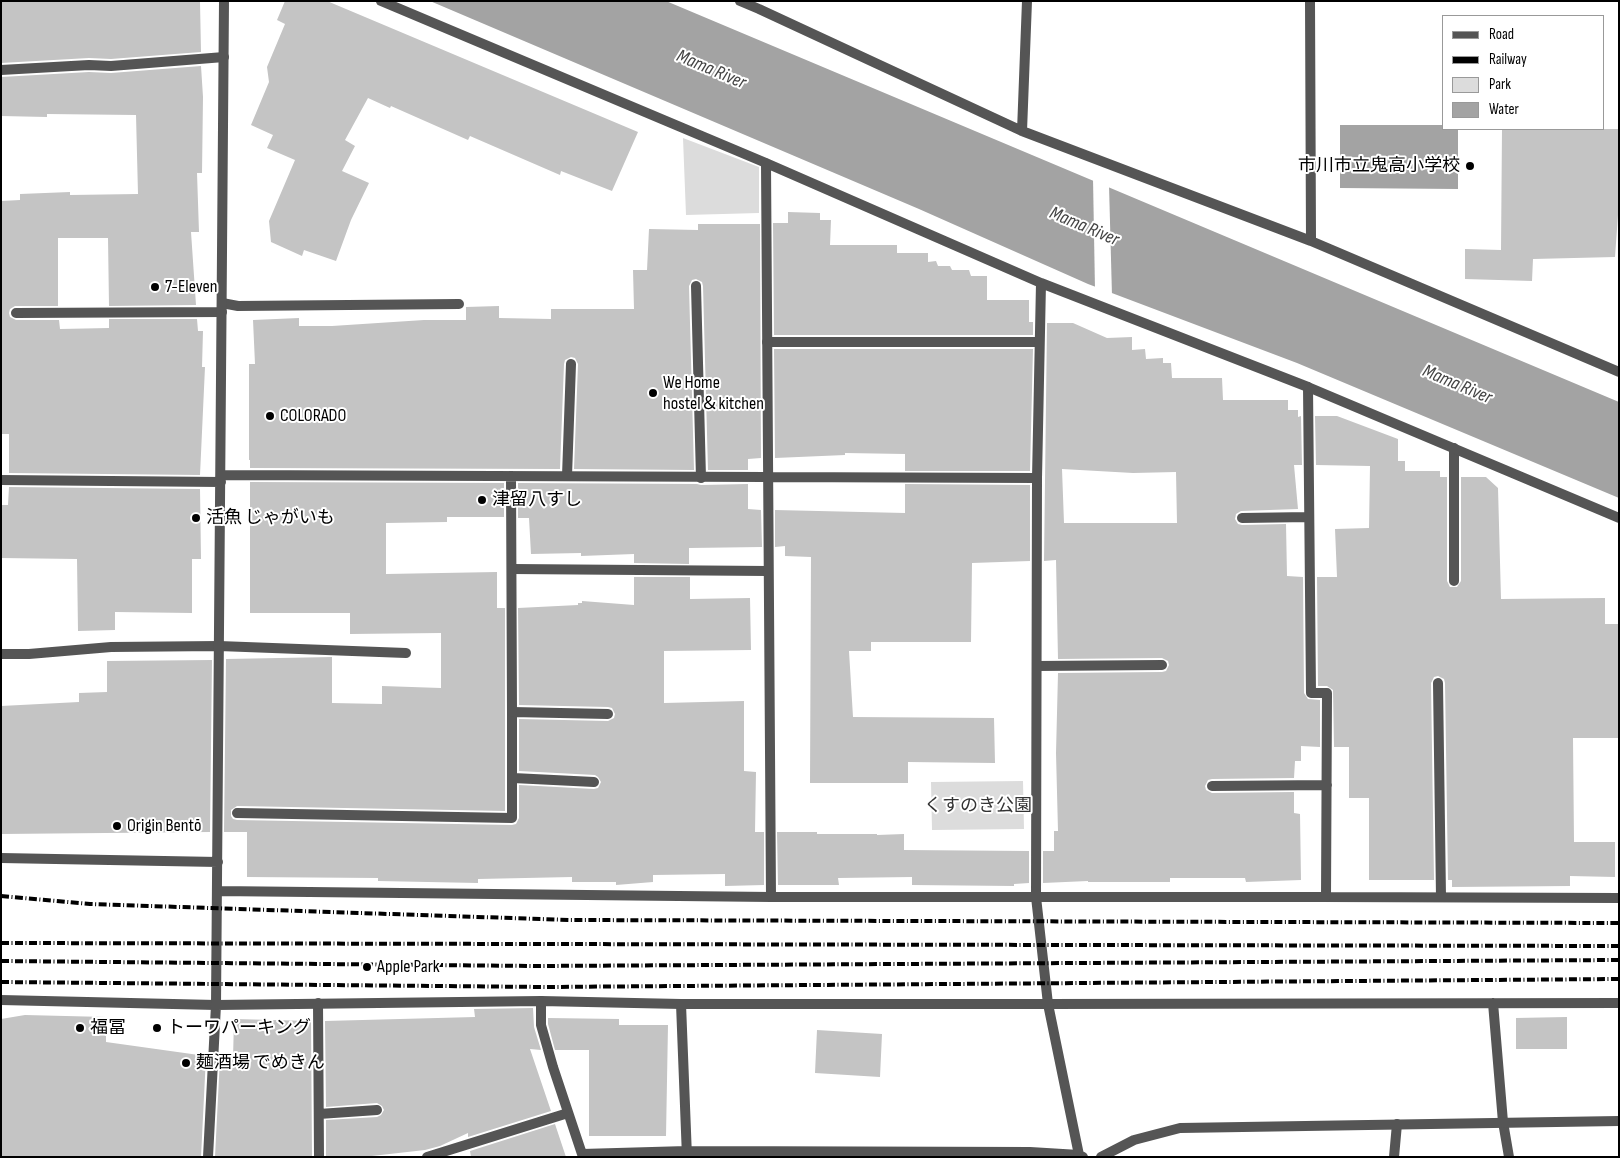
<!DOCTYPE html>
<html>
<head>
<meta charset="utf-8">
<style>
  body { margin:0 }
  #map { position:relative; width:1620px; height:1158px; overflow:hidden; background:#fff; font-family:"Sofia Sans Condensed",sans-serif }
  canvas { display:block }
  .frame { position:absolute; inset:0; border:2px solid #000; pointer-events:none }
  .legend { position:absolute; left:1442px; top:15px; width:162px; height:115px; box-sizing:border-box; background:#fff; border:1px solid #999; margin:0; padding:6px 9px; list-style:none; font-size:15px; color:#000 }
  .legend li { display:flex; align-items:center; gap:10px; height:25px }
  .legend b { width:25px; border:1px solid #999 }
</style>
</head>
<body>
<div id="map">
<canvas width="1620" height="1158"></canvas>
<div class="frame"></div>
<ul class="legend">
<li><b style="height:6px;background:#555"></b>Road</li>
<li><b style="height:6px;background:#000"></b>Railway</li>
<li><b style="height:14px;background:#dcdcdc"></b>Park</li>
<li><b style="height:14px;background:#a3a3a3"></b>Water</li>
</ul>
</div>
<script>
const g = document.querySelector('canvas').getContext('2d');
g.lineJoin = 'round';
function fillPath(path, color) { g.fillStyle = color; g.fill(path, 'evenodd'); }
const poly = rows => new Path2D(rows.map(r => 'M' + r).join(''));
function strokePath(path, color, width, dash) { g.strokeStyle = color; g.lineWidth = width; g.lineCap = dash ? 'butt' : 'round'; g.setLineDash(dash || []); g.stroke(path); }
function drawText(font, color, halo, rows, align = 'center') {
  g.font = font + ' "Sofia Sans Condensed","Noto Sans JP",sans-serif'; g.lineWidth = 4; g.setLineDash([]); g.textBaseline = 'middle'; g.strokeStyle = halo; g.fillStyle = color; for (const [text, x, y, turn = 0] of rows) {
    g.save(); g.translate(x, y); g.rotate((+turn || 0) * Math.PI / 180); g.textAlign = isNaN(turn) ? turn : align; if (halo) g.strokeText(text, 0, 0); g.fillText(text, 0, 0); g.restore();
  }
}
fillPath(poly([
  [683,138,759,167,759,213,686,215],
  [1023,781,1024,829,932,830,931,782]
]), '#dcdcdc');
fillPath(poly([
  [430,1,666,1,1619,402,1619,498,1297,363,1088,284,919,209],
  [1340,125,1444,125,1444,129,1458,129,1458,189,1340,188]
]), '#a3a3a3');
fillPath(poly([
  [1093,178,1109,185,1112,296,1095,290]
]), '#fff');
fillPath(poly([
  [1,1,200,2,201,52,111,59,89,58,1,63],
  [285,1,327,1,638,132,612,191,561,171,560,175,470,136,468,140,391,106,390,108,368,98,345,140,355,146,342,171,369,183,351,220,336,261,304,250,302,256,271,242,269,221,295,160,267,148,273,135,251,125,269,82,267,67,285,24,277,20],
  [201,66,203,97,202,173,197,173,199,232,191,232,196,305,109,306,108,238,58,238,58,306,15,306,10,309,9,313,10,317,16,320,59,320,60,329,109,328,109,319,197,319,198,331,203,331,202,367,205,367,200,475,9,473,9,434,2,434,1,201,20,200,20,194,70,192,70,195,138,194,136,115,47,114,47,117,1,116,1,77,89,72,111,73],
  [1502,129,1619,129,1619,201,1615,257,1533,259,1532,281,1465,279,1465,249,1501,250],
  [788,212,820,213,820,220,831,220,830,245,897,245,897,253,928,253,928,262,936,261,938,266,950,266,952,270,969,270,971,276,987,276,987,300,1029,300,1029,322,1033,322,1033,335,774,335,773,223,788,223],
  [698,224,760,224,761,458,748,459,748,470,708,470,703,286,702,282,696,279,692,280,689,286,694,470,574,469,578,364,575,358,571,357,565,360,564,364,560,469,250,468,250,460,249,460,249,364,255,364,253,320,299,318,299,326,332,326,424,320,466,320,466,307,499,306,499,318,551,319,551,309,634,309,633,270,647,270,649,229,698,230],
  [1047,323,1073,323,1107,338,1132,337,1132,350,1145,349,1146,359,1163,358,1163,363,1171,363,1172,378,1222,378,1223,400,1288,400,1288,410,1298,410,1298,417,1301,416,1302,465,1294,465,1298,509,1241,511,1236,514,1235,519,1238,524,1242,525,1286,524,1287,576,1303,577,1304,693,1308,699,1320,700,1320,747,1301,746,1301,761,1295,761,1294,778,1212,779,1208,780,1205,786,1206,790,1212,793,1294,792,1294,813,1300,814,1301,880,1246,882,1245,878,1170,878,1170,882,1088,882,1088,881,1043,883,1043,851,1054,851,1054,831,1058,831,1056,753,1058,673,1162,672,1166,671,1169,665,1168,661,1162,658,1058,659,1056,560,1044,561],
  [1062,469,1133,473,1176,472,1177,523,1064,523],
  [774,349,1033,349,1030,471,905,471,905,454,845,453,845,455,775,458],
  [1315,416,1337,416,1398,439,1398,461,1405,461,1405,471,1440,471,1440,477,1447,477,1447,581,1450,587,1457,587,1461,581,1461,477,1486,477,1498,488,1501,599,1605,598,1605,624,1619,624,1619,738,1573,738,1574,842,1615,842,1615,877,1570,876,1570,886,1452,887,1452,880,1448,880,1445,683,1444,679,1438,676,1434,677,1431,683,1434,880,1369,880,1369,798,1349,798,1349,747,1334,747,1333,690,1327,686,1318,686,1317,577,1337,577,1335,529,1369,528,1370,466,1316,465],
  [250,482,504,483,504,517,447,517,447,522,386,523,386,574,497,572,497,608,505,608,505,811,237,806,231,810,231,816,233,819,237,820,512,825,516,824,519,818,519,785,594,789,598,788,601,782,598,777,595,775,519,771,519,719,608,721,614,718,615,714,612,708,608,707,519,705,518,608,578,605,578,603,582,603,582,601,634,605,634,577,690,577,690,599,750,598,751,650,664,651,664,703,744,701,744,771,756,772,755,832,764,832,764,885,725,886,725,874,653,875,653,882,616,885,616,882,572,882,572,877,478,879,478,883,378,881,378,878,247,877,247,832,224,832,226,659,332,657,332,703,382,704,382,686,441,688,441,633,350,634,350,613,250,613],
  [518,483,697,484,701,485,748,484,748,509,761,510,762,547,689,548,689,564,634,563,634,554,581,556,581,553,531,554,529,518,518,518],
  [905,484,1030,485,1030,561,972,563,971,642,871,642,871,651,849,651,853,717,994,718,995,763,908,762,908,783,810,783,811,557,785,556,785,546,775,547,775,510,905,513],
  [9,487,200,489,201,559,192,559,192,613,115,612,115,630,78,631,77,559,1,558,2,505,8,505],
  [212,660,210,832,1,834,1,706,79,702,79,693,107,692,107,661],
  [777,832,817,832,817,834,877,834,877,835,904,834,904,850,1029,851,1029,883,1014,884,1014,886,912,885,912,877,838,878,839,885,778,885],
  [533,1008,534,1027,541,1050,530,1049,551,1111,468,1137,468,1133,440,1146,425,1150,363,1157,326,1157,326,1120,377,1117,381,1115,384,1110,382,1106,377,1103,326,1107,325,1021,475,1017,474,1009],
  [25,1015,106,1017,106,1042,206,1056,201,1157,1,1157,1,1019],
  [1567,1017,1567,1049,1516,1049,1516,1018],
  [548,1018,619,1019,619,1025,668,1025,666,1136,589,1136,589,1050,555,1050,548,1024],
  [234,1019,311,1021,312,1157,215,1157,220,1057,233,1059],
  [817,1030,882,1034,880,1077,815,1073],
  [555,1124,566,1157,471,1157,470,1151]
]), '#c4c4c4');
strokePath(poly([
  [1,70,89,65,111,66,224,57],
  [696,286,701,478],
  [222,303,238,306,459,304],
  [16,313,222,312],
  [767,342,1039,342],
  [1308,387,1311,693,1327,693,1326,897,1619,898],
  [567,476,571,364],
  [1242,518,1309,517],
  [512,569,768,571],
  [1454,581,1454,448],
  [1,654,29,654,111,647,219,646,406,653],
  [1037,666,1162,665],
  [1438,683,1441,897],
  [513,778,594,782],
  [1212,786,1327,785],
  [237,813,512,818,512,712,608,714],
  [1,1000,216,1005],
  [541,1001,541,1025,553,1067,583,1157],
  [318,1003,319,1157],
  [1493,1003,1503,1122,1509,1157],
  [681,1004,687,1157],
  [1048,1004,1619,1003],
  [319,1114,377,1110],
  [582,1154,687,1151,1030,1152,1079,1155],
  [427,1157,568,1113],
  [1394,1157,1397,1124]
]), '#555', 10);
strokePath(poly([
  [381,1,766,163,1041,283,1308,387,1619,518],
  [740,1,759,9,1022,131,1311,241,1619,372],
  [1310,1,1311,241],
  [1022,131,1027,1],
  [766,163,771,897],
  [1041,283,1037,478,1036,897,1048,1004,1079,1155,1083,1157],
  [221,475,1037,478],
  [511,476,512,712],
  [1,480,221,482],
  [1,858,218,862],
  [217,891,771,897,1326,897],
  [216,1005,541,1001,681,1004,1048,1004],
  [208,1157,216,1005,224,1],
  [1101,1157,1134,1140,1180,1128,1619,1121]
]), '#555', 10);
strokePath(poly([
  [1,896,90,904,570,920,1619,923],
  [1,943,1619,946],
  [1,961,538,966,1619,960],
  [1,982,545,987,1619,979]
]), '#000', 4, [8, 2.5, 1, 2.5]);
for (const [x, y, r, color] of [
  [1470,166,5,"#000"],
  [155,287,5,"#000"],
  [653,393,5,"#000"],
  [270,416,5,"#000"],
  [482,500,5,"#000"],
  [196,518,5,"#000"],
  [117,826,5,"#000"],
  [367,967,5,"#000"],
  [80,1028,5,"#000"],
  [157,1028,5,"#000"],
  [186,1063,5,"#000"]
]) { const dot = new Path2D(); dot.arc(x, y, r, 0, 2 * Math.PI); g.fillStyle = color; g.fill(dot); strokePath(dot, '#fff', 2); }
drawText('18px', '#000', '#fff', [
  ["市川市立鬼高小学校",1460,166,"right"],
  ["7-Eleven",165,287],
  ["We Home",663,383],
  ["hostel＆kitchen",663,404],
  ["COLORADO",280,416],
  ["津留八すし",492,500],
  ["活魚 じゃがいも",206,518],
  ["Origin Bentō",127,826],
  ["Apple Park",377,967],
  ["福冨",90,1028],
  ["トーワパーキング",167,1028],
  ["麺酒場 でめきん",196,1063]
], 'left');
drawText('18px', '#333', '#fff', [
  ["くすのき公園",978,806]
]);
drawText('italic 19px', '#444', '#fff', [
  ["Mama River",711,70,23],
  ["Mama River",1084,227,23],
  ["Mama River",1457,385,23]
]);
</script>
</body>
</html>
